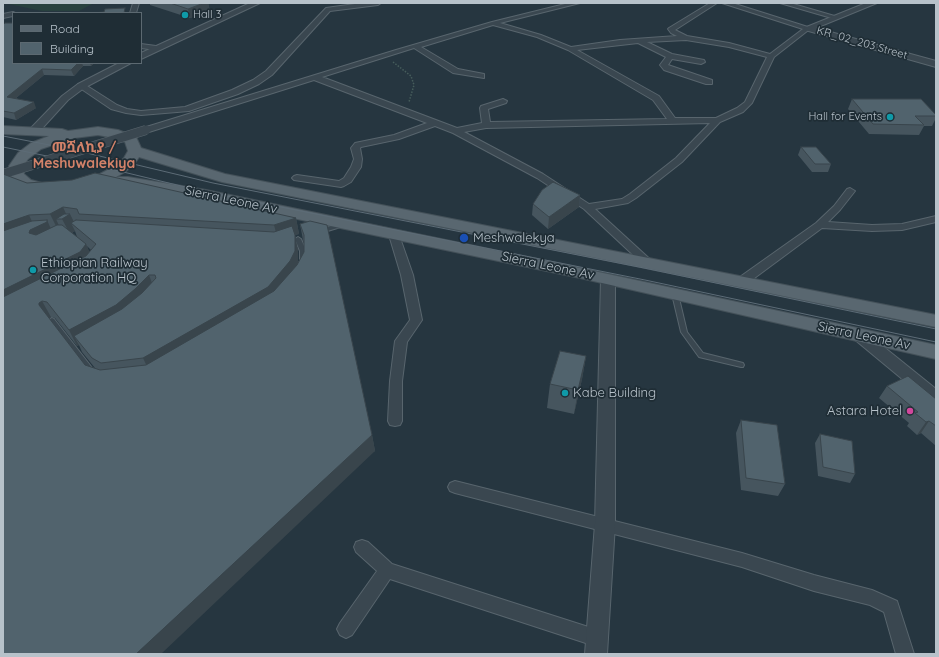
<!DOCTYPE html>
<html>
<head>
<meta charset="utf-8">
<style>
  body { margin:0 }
  #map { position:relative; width:939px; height:657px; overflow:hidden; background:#263640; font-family:Quicksand,sans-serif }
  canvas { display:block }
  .frame { position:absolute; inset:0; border:4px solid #b7c2ca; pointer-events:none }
  .legend { position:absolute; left:12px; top:12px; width:130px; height:52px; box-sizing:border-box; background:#1f2d35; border:1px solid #5c6971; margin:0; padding:5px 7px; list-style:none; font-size:12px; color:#b7c2ca }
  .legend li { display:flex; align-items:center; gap:8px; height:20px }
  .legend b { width:20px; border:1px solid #5c6971 }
</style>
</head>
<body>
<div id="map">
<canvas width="939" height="657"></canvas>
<div class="frame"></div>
<ul class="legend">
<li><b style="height:5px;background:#596770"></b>Road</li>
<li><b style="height:11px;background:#51636d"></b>Building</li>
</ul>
</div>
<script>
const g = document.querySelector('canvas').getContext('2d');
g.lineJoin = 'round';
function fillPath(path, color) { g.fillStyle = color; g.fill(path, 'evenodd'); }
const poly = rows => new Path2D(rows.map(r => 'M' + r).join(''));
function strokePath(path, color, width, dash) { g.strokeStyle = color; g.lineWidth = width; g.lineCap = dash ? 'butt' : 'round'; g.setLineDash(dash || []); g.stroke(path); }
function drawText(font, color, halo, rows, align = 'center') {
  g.font = font + ' Quicksand,"Noto Sans Ethiopic",sans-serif'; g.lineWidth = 3.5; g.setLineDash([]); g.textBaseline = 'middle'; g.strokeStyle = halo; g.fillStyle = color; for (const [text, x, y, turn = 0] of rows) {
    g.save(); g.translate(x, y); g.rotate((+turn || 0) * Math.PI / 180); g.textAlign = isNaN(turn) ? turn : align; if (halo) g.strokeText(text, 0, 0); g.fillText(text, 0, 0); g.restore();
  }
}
fillPath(poly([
  [4,3,94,3,79,11,42,11]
]), '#28413f');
const service = poly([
  [342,223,345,225,344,226,321,233,318,231,319,230,342,223],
  [298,237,301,239,306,251,306,262,303,264,300,262,300,251,295,239,298,237],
  [675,292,678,294,687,332,703,353,743,363,744,365,743,367,741,367,699,357,681,332,672,294,675,292],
  [52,318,54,319,93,369,94,371,93,373,89,373,50,321,49,320,50,319,52,318]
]);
const minor = poly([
  [133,3,139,3,136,13,130,13,133,3],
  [362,3,381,3,378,5,330,11,272,75,259,84,238,94,189,111,141,115,126,113,111,109,77,86,78,84,84,84,117,105,127,109,141,111,185,107,232,90,253,80,266,71,326,8,362,3],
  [569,3,580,3,500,23,541,35,571,47,620,40,677,36,671,33,668,29,669,28,710,3,717,3,675,30,687,36,729,43,770,54,803,29,722,3,732,3,811,28,774,57,752,103,743,112,720,122,682,162,636,198,628,203,595,209,653,262,654,264,653,266,645,266,584,209,537,178,453,133,435,126,399,139,361,147,360,148,362,159,361,167,351,182,344,186,341,187,294,180,292,178,294,176,297,175,339,181,344,178,351,167,354,159,351,148,355,143,394,135,427,123,314,80,149,132,146,133,142,130,143,128,396,50,492,22,569,3],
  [493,25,537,37,568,50,653,100,667,119,490,122,488,109,506,103,507,101,503,99,481,106,480,108,482,123,457,128,322,77,414,48,453,73,484,78,484,74,458,69,421,47,493,25],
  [686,40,729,47,767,57,745,102,737,108,716,118,675,118,659,96,577,50,638,43,666,57,660,65,664,70,706,84,712,84,712,80,668,65,672,59,701,64,705,62,704,60,672,54,647,42,686,40],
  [710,123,676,158,630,194,622,199,589,204,543,174,464,132,486,128,710,123],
  [780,3,790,3,838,17,835,19,780,3],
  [13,12,15,13,13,13,13,16,3,18,3,14,13,12],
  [141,44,156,46,159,48,156,50,141,48,141,44],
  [850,188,855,191,840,210,828,222,872,225,902,224,936,216,936,222,902,230,872,231,822,228,745,285,737,285,735,282,737,279,816,223,834,206,847,189,850,188],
  [394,232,399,235,413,275,422,320,407,342,402,381,402,421,400,425,395,426,390,425,388,421,390,381,395,341,410,320,401,275,389,235,394,232],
  [455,481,742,553,814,575,872,590,897,601,914,654,896,654,884,612,870,605,814,591,742,567,455,493,450,491,448,487,450,483,455,481],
  [362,540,368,542,392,564,604,632,607,638,604,644,598,647,390,579,352,635,346,638,340,635,337,629,340,623,377,571,356,552,354,547,356,542,362,540]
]);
const tertiary = poly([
  [250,3,260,3,141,59,141,53,250,3],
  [866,3,877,3,816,28,936,61,936,67,805,30,804,28,866,3],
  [119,63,131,63,84,88,68,100,37,134,29,134,28,132,29,130,62,96,78,84,119,63],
  [608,275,613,276,615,279,615,524,607,654,585,654,595,524,601,279,603,276,608,275],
  [859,330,864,331,936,389,936,404,930,402,854,339,851,335,854,331,859,330]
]);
const primary = poly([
  [3,126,62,129,68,131,98,127,118,130,136,137,141,148,225,174,936,315,936,327,222,182,139,157,135,163,125,172,116,177,128,177,206,190,580,268,936,345,936,359,580,278,206,200,128,185,104,186,98,184,64,191,37,190,21,186,10,175,9,166,18,153,31,143,49,136,3,134,3,126],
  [98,135,115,138,125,142,128,151,124,158,115,166,100,174,84,179,64,183,42,183,31,180,24,174,23,166,28,159,41,149,74,138,98,135]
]);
strokePath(service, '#58656d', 2);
strokePath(minor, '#58656d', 2);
strokePath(tertiary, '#58656d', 2);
strokePath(primary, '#445159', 2);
strokePath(poly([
  [393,62,411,76,414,85,409,102]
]), '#465d5b', 1.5, [1.5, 1.5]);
fillPath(service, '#3a4750');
fillPath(minor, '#3a4750');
fillPath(tertiary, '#3a4750');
fillPath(primary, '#596770');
strokePath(poly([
  [3,136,70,149,213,183,644,268,936,329],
  [3,147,115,170,206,192,645,280,936,342]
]), '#5d6c77', 1);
const minorBridge = poly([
  [3,174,146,130]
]);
strokePath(minorBridge, '#58656d', 10, []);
strokePath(minorBridge, '#3a4750', 9);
fillPath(poly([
  [150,3,208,3,210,11,190,18,150,5],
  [3,25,13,63,94,63,91,66,83,66,74,76,44,75,16,98,36,108,16,120,3,117],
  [852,99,936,115,936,118,932,126,924,126,919,135,869,134,848,109],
  [801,147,831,164,828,172,812,172,798,155],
  [27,183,296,218,299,234,295,235,298,251,298,262,304,252,304,243,303,240,300,224,310,221,372,435,375,451,3,654],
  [75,231,77,237,72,233],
  [87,246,91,250,89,252],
  [51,317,55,318,77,346,79,345,82,352,95,368,85,365,49,318],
  [580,195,579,207,548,229,532,215,533,204],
  [586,356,582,379,574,414,547,408,550,384],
  [887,386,936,399,936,446,921,433,917,435,907,426,909,423,879,398],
  [741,420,785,484,778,496,741,490,736,433],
  [820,434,855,474,850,483,818,476,815,443]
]), '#46555e');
fillPath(poly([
  [204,3,208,3,210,11,190,18,188,9],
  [78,63,82,63,83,66,74,76,71,70],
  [90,63,94,63,91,66],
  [42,69,44,75,10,103,7,97],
  [34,102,36,108,16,120,14,113],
  [580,195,579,207,548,229,549,217],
  [63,207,67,216,70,214,77,228,71,223,75,231,70,234,62,219,56,219,60,228,58,230,50,214],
  [29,215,35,228,47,220,54,236,3,243,3,224],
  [296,218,299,234,278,240,274,225],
  [295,235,298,251,298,267,272,303,151,375,143,358],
  [86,244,93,260,3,311,3,290],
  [149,275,155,291,74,336,79,345,77,346,69,330],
  [42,301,51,317,48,319,39,305,39,303],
  [586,356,582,379,574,414,578,390],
  [929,421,921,433,917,435,926,422],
  [372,435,375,451,161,654,136,654]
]), '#39454c');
const building = poly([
  [170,3,204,3,188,9,170,3],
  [125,8,124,13,93,13,104,12,105,9,125,8],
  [5,23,13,23,13,63,78,63,71,70,42,69,7,97,34,102,14,113,3,111,3,72,4,72,3,72,3,25,5,23],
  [852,99,921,99,936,115,936,116,915,116,924,125,873,124,852,99],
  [801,147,816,147,831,164,815,164,801,147],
  [95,173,296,218,274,225,79,214,77,209,63,207,50,214,29,215,3,224,3,174,27,183,72,180,95,173],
  [553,182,580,195,549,217,533,204,542,190,553,182],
  [64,214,70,214,62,219,56,219,64,214],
  [47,220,47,222,30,230,29,233,36,235,57,225,62,225,86,244,80,252,3,290,3,231,32,221,47,220],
  [76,220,274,232,292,226,295,235,295,251,290,261,268,287,143,358,101,363,92,358,74,336,122,309,142,293,156,278,155,275,149,275,135,289,116,305,69,330,47,302,42,301,39,303,39,305,85,365,100,370,146,365,274,291,297,265,304,252,304,235,300,224,310,221,327,225,372,435,136,654,3,654,3,297,86,256,96,244,71,223,76,220],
  [560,351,586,356,578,390,550,384,560,351],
  [908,376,936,399,936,426,929,421,926,422,915,413,918,412,887,386,908,376],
  [741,420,777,425,785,484,746,478,741,420],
  [820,434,852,441,855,474,823,467,820,434]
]);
fillPath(building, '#51636d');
strokePath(building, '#39454c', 1);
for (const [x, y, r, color] of [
  [185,15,4,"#0f9aa8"],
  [890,117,4,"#0f9aa8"],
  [464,238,5,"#1a4fb4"],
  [33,270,4,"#0f9aa8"],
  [565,393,4,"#0f9aa8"],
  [910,411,4,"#d1479c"]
]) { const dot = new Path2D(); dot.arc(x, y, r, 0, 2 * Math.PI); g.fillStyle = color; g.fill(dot); strokePath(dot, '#1f2d35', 1.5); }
drawText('11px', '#b7c2ca', '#1f2d35', [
  ["Hall 3",193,15],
  ["Hall for Events",882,117,"right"]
], 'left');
drawText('11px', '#b7c2ca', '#1f2d35', [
  ["KR_02_203 Street",862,43,16]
]);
drawText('13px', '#b7c2ca', '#1f2d35', [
  ["Sierra Leone Av",231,200,12],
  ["Sierra Leone Av",548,266,12],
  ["Sierra Leone Av",864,336,12]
]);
drawText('13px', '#b7c2ca', '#1f2d35', [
  ["Meshwalekya",473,238],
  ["Ethiopian Railway",41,263],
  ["Corporation HQ",41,278],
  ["Kabe Building",573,393],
  ["Astara Hotel",902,411,"right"]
], 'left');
drawText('bold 14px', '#d38269', '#1f2d35', [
  ["መሿለኪያ /",84,148],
  ["Meshuwalekiya",84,164]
]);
</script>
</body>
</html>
